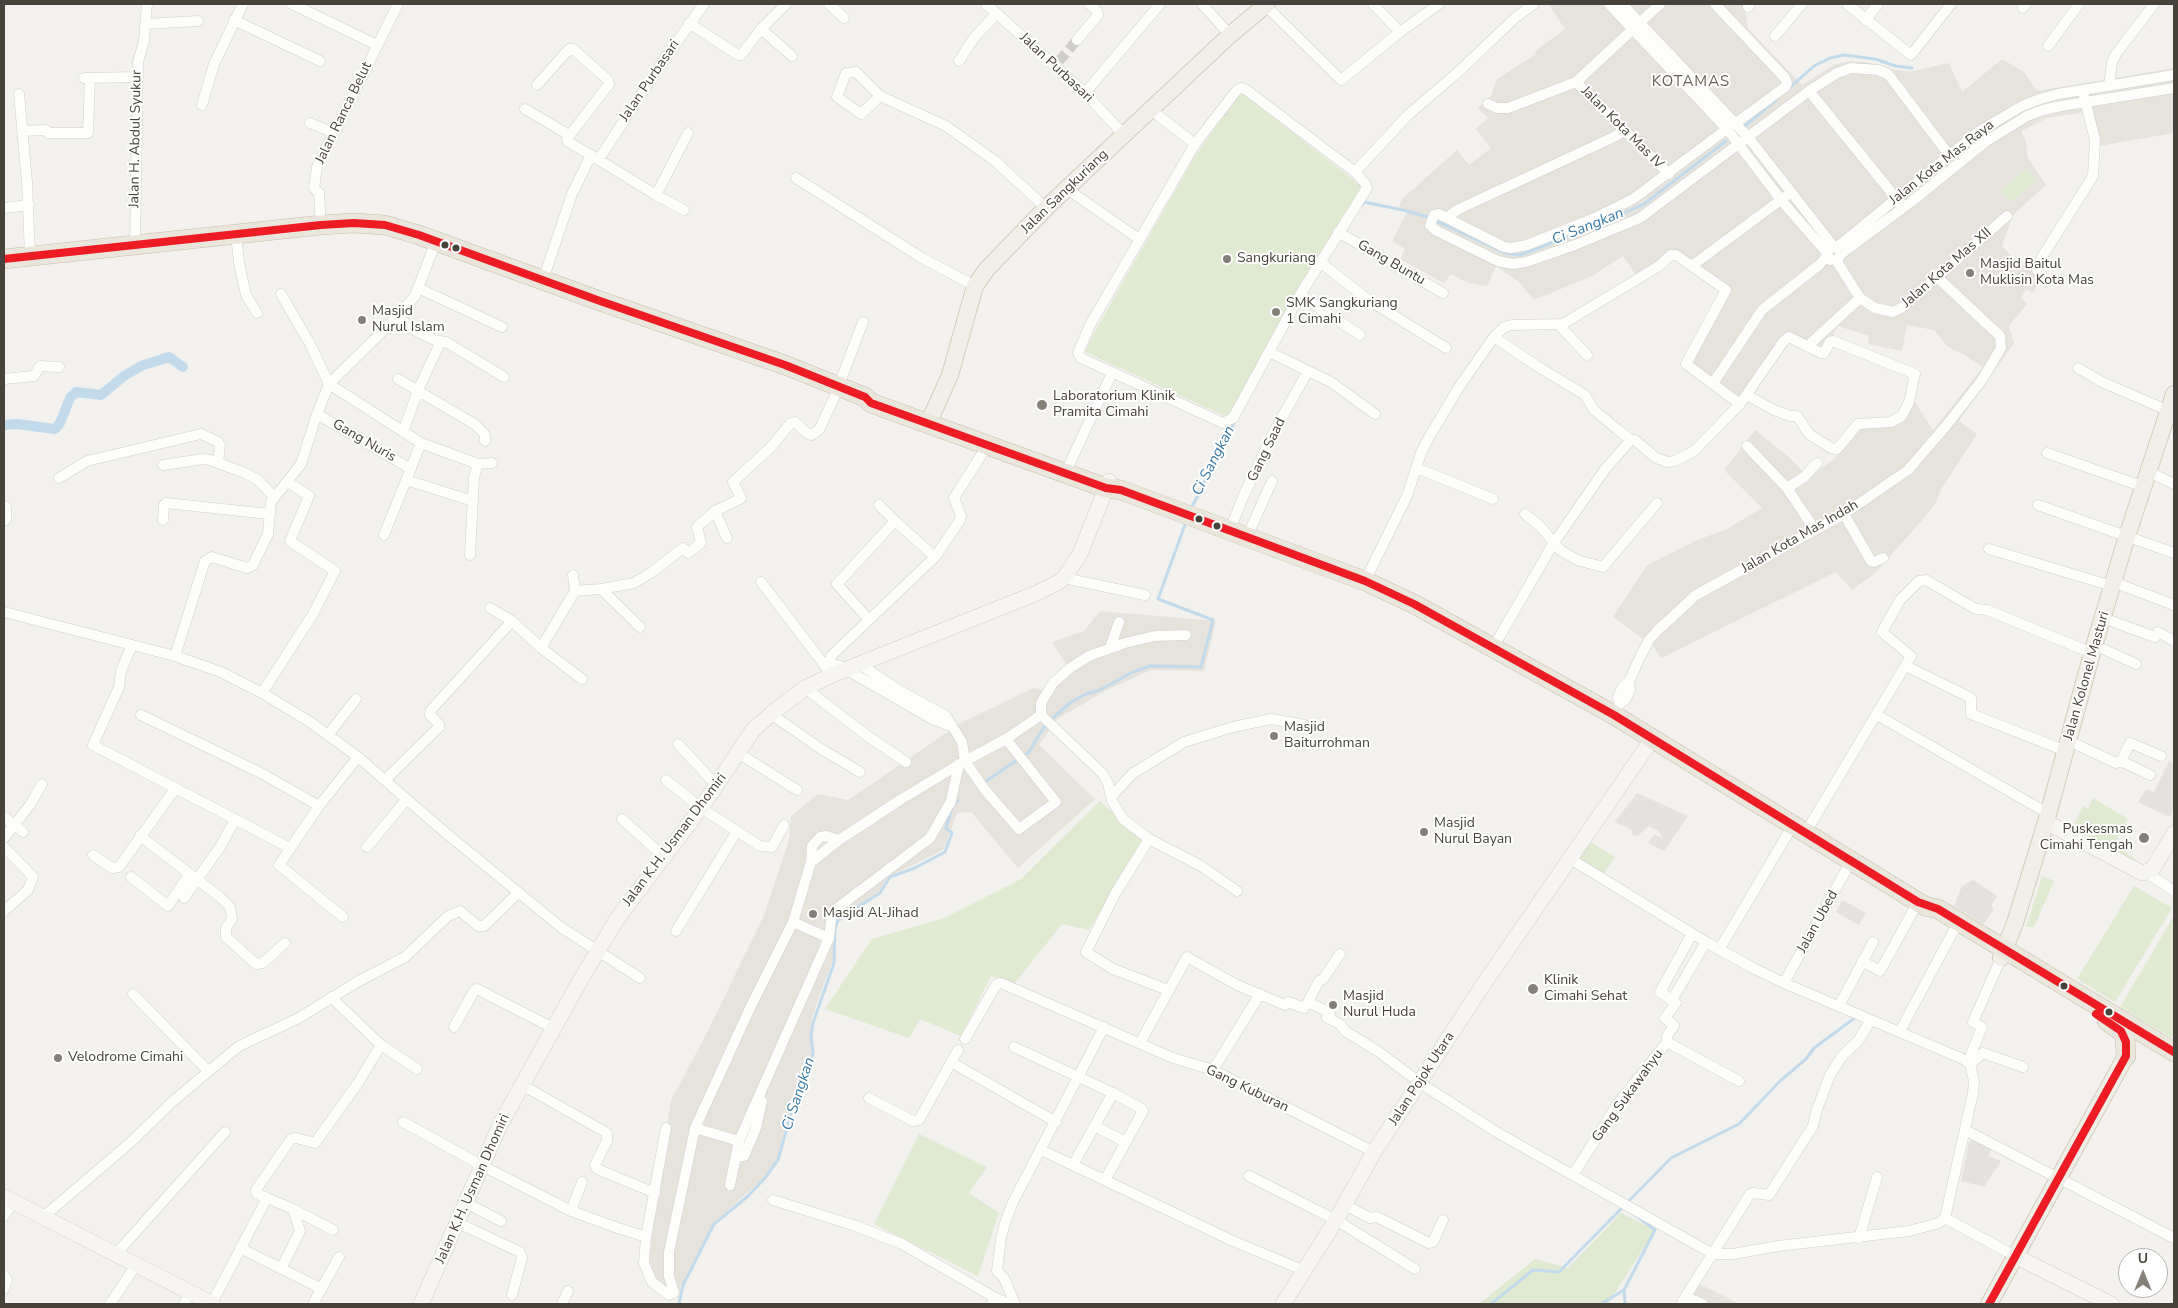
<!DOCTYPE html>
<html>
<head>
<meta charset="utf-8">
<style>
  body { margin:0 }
  #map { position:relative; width:2178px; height:1308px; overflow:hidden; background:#f2f1ee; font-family:"Nunito Sans",sans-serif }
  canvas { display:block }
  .frame { position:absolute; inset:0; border:5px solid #48433a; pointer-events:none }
  .north { position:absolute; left:2118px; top:1248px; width:50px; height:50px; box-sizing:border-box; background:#fff; border:1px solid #b6b4b0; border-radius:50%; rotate:0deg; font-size:14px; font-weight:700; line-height:20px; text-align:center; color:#48433a }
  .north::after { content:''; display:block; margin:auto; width:18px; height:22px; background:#848079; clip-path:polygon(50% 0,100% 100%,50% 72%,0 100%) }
</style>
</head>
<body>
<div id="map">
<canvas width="2178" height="1308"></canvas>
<div class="frame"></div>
<div class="north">U</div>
</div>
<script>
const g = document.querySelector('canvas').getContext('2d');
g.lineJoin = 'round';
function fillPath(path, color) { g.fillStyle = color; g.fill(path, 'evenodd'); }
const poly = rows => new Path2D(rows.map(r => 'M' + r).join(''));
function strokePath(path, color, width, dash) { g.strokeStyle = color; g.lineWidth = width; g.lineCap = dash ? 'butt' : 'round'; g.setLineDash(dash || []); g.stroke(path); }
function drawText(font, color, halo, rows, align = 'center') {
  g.font = font + ' "Nunito Sans",sans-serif'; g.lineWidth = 4; g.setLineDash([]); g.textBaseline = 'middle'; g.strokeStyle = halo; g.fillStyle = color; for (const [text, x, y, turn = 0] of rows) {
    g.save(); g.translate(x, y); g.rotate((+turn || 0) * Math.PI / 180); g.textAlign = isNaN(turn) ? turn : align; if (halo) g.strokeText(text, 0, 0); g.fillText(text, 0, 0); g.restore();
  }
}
fillPath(poly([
  [1548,4,1744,4,1748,28,1802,85,1833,65,1849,61,1879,64,1891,69,1909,72,1949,63,1962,92,2002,59,2024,72,2037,91,2174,68,2174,133,2099,146,2093,111,2047,118,2021,131,2026,141,2027,157,2046,185,2013,215,2002,246,2016,261,2043,275,2033,293,2026,289,2021,298,2027,304,2009,326,2014,343,1959,421,1977,434,1942,488,1935,504,1918,525,1874,574,1852,590,1836,572,1661,658,1655,648,1613,617,1647,565,1695,541,1727,529,1762,508,1724,470,1755,430,1789,457,1808,477,1833,460,1860,427,1891,423,1913,399,1933,430,1983,367,1961,353,1948,347,1934,330,1907,325,1902,351,1868,344,1869,336,1838,326,1823,352,1784,333,1740,403,1687,364,1729,289,1696,263,1673,250,1636,275,1623,256,1592,276,1534,300,1519,282,1496,266,1487,286,1469,283,1451,274,1444,283,1400,259,1405,249,1392,241,1408,210,1399,207,1402,199,1457,150,1469,165,1491,148,1476,129,1488,118,1478,108,1491,96,1497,79,1536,54,1535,51,1565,29],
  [1100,611,1216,621,1204,671,1151,670,1107,690,1057,719,1039,745,1095,799,1018,868,971,812,957,813,944,849,913,865,889,876,879,892,836,919,832,963,816,1005,811,1023,810,1036,811,1052,796,1088,777,1159,764,1178,713,1223,681,1285,678,1296,668,1294,646,1269,671,1100,707,1033,764,915,789,840,791,816,818,794,848,800,961,723,1033,688,1043,690,1066,664,1052,642,1084,631],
  [1697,1283,1728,1298,1738,1304,1683,1304]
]), '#e5e3dc');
fillPath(poly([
  [2169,761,2174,764,2174,809,2170,817,2138,802,2146,789,2154,792],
  [1637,793,1688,816,1664,851,1648,843,1654,834,1662,838,1659,831,1648,826,1638,836,1632,835,1632,830,1615,822],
  [1973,880,1997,896,1991,906,1994,909,1984,924,1954,906,1962,886],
  [1842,900,1866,913,1859,925,1836,912],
  [1975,1139,1993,1147,1988,1156,2001,1161,1984,1187,1961,1181,1969,1142]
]), '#e4e1de');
fillPath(poly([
  [1241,92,1361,186,1227,417,1085,352,1095,331,1195,156],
  [2027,169,2037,180,2010,202,2001,190],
  [2093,798,2128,819,2116,841,2127,848,2125,852,2136,860,2134,863,2074,825,2083,806,2088,809],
  [1100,801,1142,841,1089,930,1062,924,1014,984,991,976,961,1036,920,1019,909,1038,825,1009,872,939,944,918,1021,879],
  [1587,840,1615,857,1603,874,1575,857],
  [2042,876,2054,881,2034,927,2026,927],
  [2134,886,2172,908,2115,1002,2077,979],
  [2174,916,2174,1039,2120,1007],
  [919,1134,987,1167,969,1193,999,1213,978,1276,874,1224],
  [1621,1213,1655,1230,1609,1302,1611,1304,1479,1304,1535,1259,1568,1268]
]), '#dfead0');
strokePath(poly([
  [1788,89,1814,66,1830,58,1844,55,1875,59,1896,66,1912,68],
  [1745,126,1776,100],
  [1362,205,1364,202,1403,210,1428,217],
  [1436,221,1505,253,1520,255,1591,228,1644,204,1726,141],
  [1191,509,1235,421],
  [986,781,1029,752,1044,727,1055,716,1071,702,1086,694,1100,690,1131,673,1150,666,1201,667,1213,620,1158,599,1186,522],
  [1624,1290,1625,1304],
  [679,1304,683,1285,714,1224,747,1197,765,1178,778,1160,798,1088,808,1069,813,1053,811,1036,813,1023,834,963,835,928,838,920,880,893,890,877,915,868,945,852,952,833,946,828,953,805,958,800],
  [1491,1304,1533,1270,1559,1272,1671,1158,1739,1124,1780,1081,1806,1059,1814,1048,1856,1017],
  [1601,1304,1624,1290,1655,1230,1635,1215]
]), '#c2dbec', 3);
strokePath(poly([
  [4,425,17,424,55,429,60,423,70,398,76,392,101,395,124,376,141,366,169,357,183,367]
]), '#c2dbec', 10);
strokePath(poly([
  [1059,61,1077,40]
]), '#d0ceca', 10, [10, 5]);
const street = poly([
  [292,4,377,45],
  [829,4,844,18],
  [986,4,1085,93,1124,135],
  [1202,4,1230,35],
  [1373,4,1400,32],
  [1609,4,1727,129,1781,200,1827,253],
  [1622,4,1748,137,1834,247],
  [1715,4,1785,78,1787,83,1785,87,1736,123],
  [1847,4,1911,55,1951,4],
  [1265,5,1341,80,1400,32,1439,4],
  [1748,7,1750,4],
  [2023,8,2026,4],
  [234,20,320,61],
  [1865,20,1878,4],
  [689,23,738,55,741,55,761,29,786,4],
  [146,24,198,21],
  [761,29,792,56],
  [1775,36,1802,4],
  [1077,40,1098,15,1097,11,1089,4],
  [2048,46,2079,4],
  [959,61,974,38,997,13],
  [84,78,138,77],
  [1576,82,1669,174],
  [537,85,569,49,573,49,608,80,609,84,567,139,568,142,591,155],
  [2109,86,2112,62,2116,54,2154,4],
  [1241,88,1245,89,1355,172,1365,183,1367,188,1300,295,1233,418,1223,423,1081,358,1078,353,1090,325,1195,144,1237,90,1241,88],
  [1809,91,1900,203],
  [1085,93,1160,4],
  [19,94,27,182,30,255],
  [880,96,861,114,837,97,846,73,856,72,880,96,946,126,995,161,1046,208],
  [1488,104,1497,108,1508,108,1576,82,1660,4],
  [202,105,214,64,243,4],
  [525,109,569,135],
  [1151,110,1195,144],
  [310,123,334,133],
  [1727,129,1633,199,1595,218,1527,245,1511,248,1504,247,1439,214,1434,215,1430,225,1435,230,1498,261,1513,264,1526,262,1575,245,1640,218,1809,91,1837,73,1851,68,1878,70,1888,74,1949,155],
  [23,131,46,130,48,133,88,133,90,78],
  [599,159,659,67,704,4],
  [1355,172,1408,115,1456,74,1516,17,1534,4],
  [796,178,922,258,975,286],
  [1067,189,1139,239],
  [656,195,688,133],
  [4,208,29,205],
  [1447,218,1457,210,1616,136,1624,129],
  [321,225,319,193,314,188,317,167,398,4],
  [1338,232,1443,293],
  [236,234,239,263,246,295,257,313],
  [135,244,138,62,144,41,147,4],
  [1837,247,1978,132,2022,106,2040,99,2058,94,2174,75],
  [1841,254,1839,249,1834,247,1829,248,1827,253,1830,260,1838,259,1841,254,1911,202,1985,142,2027,116,2043,110,2061,106,2174,88],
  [1836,260,1860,298,1875,308,1893,312,1901,308,2007,216],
  [1320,262,1367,299,1446,348],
  [1693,265,1786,196],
  [2044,278,2037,270,2042,257,2093,176,2095,140,2084,96],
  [543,280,572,194,591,155,656,195,684,210],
  [418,288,502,327],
  [281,294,310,344,329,384,421,443,478,464,492,463],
  [1300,295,1360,335],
  [397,317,416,331,437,341,446,342,504,377],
  [1559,325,1587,355],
  [1494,337,1537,366,1585,395,1594,410,1617,429,1631,440,1635,440,1656,458,1668,462,1675,461,1694,451,1740,404,1783,342,1789,337,1821,353,1824,353,1830,342,1833,341,1915,374,1909,402,1902,416,1891,422,1858,424,1837,449,1831,448,1809,434,1797,416,1790,416,1774,410,1747,395],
  [1812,342,1860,298],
  [1269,352,1331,382,1375,414],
  [2078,368,2102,382,2169,411],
  [4,379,34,376,40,366,59,367],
  [398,379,476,425,485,435,485,441],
  [1716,379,1762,310,1819,265,1827,256],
  [317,414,411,469],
  [403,432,418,390,441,341],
  [1747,446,1787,488,1815,530],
  [2047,453,2144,487],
  [163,465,203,459,210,460,245,473,258,480,274,497],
  [1069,465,1112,373],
  [1417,468,1493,499],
  [2149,472,2174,484],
  [59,478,87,461,201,434,218,442,220,446,218,463],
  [406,480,473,501],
  [1787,488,1804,477,1817,463],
  [879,505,895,521],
  [2038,505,2174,553],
  [715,511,727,538],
  [1525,514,1540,526,1560,550,1577,560,1603,567,1657,503],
  [1844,514,1871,561,1874,562,1883,558],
  [163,520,164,505,166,503,269,514],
  [4,521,6,519,6,507],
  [1230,530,1243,497,1275,430,1308,371],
  [384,535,421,443],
  [1247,537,1272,481],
  [1989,549,2112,586],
  [470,555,474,477,478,464],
  [1064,578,1145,595],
  [1365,581,1407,496,1421,453,1428,439,1459,387,1494,337,1504,327,1512,325,1563,324,1659,266,1671,255,1676,255,1726,290,1686,364,1740,404],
  [761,582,832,675],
  [2113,582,2174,605],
  [601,589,640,627],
  [575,591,601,589,634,583,652,572,683,548,688,553,701,543,697,527,715,511,740,499,741,498,733,482,771,447,790,424,795,422,807,433,811,435,819,430,834,398,863,322],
  [490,608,512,621,541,648,582,679],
  [4,612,175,656,221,672,264,694,310,722,358,757,447,834,562,928,640,978],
  [2103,618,2155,637,2158,632,2174,641],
  [869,620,837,584,895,521,935,557],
  [1186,635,1155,636,1125,643,1089,656,1070,668,1053,683,1041,703,1041,715,1102,773,1108,783,1112,801,1123,819,1149,839,1201,866,1237,891],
  [132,645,121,671,119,687,93,745,290,848],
  [2094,645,2136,664],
  [541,648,575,591,573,575],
  [1110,648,1119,622],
  [1493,648,1553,544,1606,468,1631,440],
  [175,656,205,561,212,557,247,568,253,565,268,534,271,502,301,464,317,414,329,384,397,317,415,296,436,241],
  [859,664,900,691,946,716,962,742,965,761,985,790,1019,829,1056,802,1006,739],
  [1906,666,1971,698,1971,714,2066,751],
  [805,688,866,735,906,762],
  [262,693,313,614,335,571,290,541,309,496,288,482],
  [1619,704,1618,697,1623,686,1629,682],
  [771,714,821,749,860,772],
  [141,715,263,774,319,806],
  [1614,715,1619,704,1625,700,1630,690,1629,682,1639,659,1649,640,1657,631,1696,595,1844,514,1908,470,1946,426,1982,380,2001,348,2000,336,1937,277],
  [1877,715,2049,814],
  [952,726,934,720,840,666,834,665,830,661,831,656,935,557,960,520,961,516,954,498,987,446],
  [328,735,356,699],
  [2069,741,2116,763,2121,761,2150,775],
  [678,744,717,786],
  [738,753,797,790],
  [2121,761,2130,743,2161,756],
  [385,780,439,727,439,724,430,715,431,710,512,621],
  [666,780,701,808,760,846,772,847,784,825],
  [1112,796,1132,774,1184,742,1233,727,1271,719,1305,725],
  [4,817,23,832],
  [622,819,663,856],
  [1806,832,1911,656,1882,632,1900,600,1919,581,1926,580,1976,609,1987,610,2092,653],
  [140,836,220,897,230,907,232,919,226,928,226,937,256,964,263,963,285,943],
  [4,838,30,805,42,784],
  [1149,839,1115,894,1086,952,1113,969,1168,990],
  [4,847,33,877,28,890,4,911],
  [367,847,406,800],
  [93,855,112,868,119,867,175,789],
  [811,862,812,846,820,837,826,836,839,840],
  [2147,873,2174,891],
  [131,877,168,906,189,874],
  [184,898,220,847,235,820],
  [343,917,279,865,319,806,358,757],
  [793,922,829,938],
  [676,931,737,831],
  [1719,950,1793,825],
  [1862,961,1880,971,1918,902],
  [1784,983,1851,861],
  [133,994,208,1071],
  [331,997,381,1045,417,1069],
  [1672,1000,1660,992,1692,934],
  [1308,1002,1319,981,1323,979,1340,954],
  [1839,1006,1873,942],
  [454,1027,474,991,477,989,553,1028],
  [1900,1031,1954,930],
  [965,1039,996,985,1001,983,1173,1058,1213,1070,1374,1152],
  [1667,1042,1739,1081],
  [1140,1043,1187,957,1237,985,1285,1005,1288,1002,1304,1008,1308,1002,1330,1013,1327,1018,1340,1024,1345,1031,1379,1052,1420,1083,1498,1133,1713,1254,1733,1254,1778,1246,1909,1231,1939,1223,1945,1218,1973,1093,1974,1081,1970,1064,1963,1059,1784,983,1753,968,1706,942,1569,858],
  [1014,1047,1113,1093,1142,1109,1143,1111,1105,1180],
  [1971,1054,1982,1027,1973,1022,2001,958],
  [951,1062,1056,1122],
  [1970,1064,1983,1053,2023,1067],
  [1213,1070,1260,994],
  [522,1085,607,1133,607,1141,595,1165,597,1169,655,1193],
  [869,1098,913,1121,919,1120,958,1050],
  [403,1122,481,1165,571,1211,615,1227,646,1237],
  [1095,1126,1125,1142],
  [666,1128,646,1237,644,1263,652,1282,669,1295],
  [695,1128,739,1141],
  [1965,1130,2174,1238],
  [1041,1150,1233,1241,1305,1271],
  [736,1157,744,1156,756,1128,762,1101],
  [1073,1165,1113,1093],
  [1573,1175,1617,1105,1667,1042,1667,1036,1674,1026,1665,1018,1676,1003,1672,1000,1706,942],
  [1249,1176,1336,1220,1415,1269],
  [730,1185,739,1141,829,938,832,912,930,838,951,801,959,764],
  [267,1198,257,1194,256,1190,291,1139,296,1138,315,1143,358,1083,381,1045],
  [773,1200,856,1226,902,1244,994,1297,992,1304],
  [466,1203,501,1221],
  [1345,1205,1370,1218,1377,1217,1429,1243,1433,1242,1443,1220],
  [571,1211,582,1182],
  [4,1216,13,1202],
  [42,1218,131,1142,172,1102,239,1046,299,1018,357,982,405,957,448,916,460,911,478,926,484,926,518,893],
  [1945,1218,2015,1256],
  [458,1223,520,1252,522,1258,512,1295],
  [1859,1238,1877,1177],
  [240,1248,322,1289],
  [115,1255,225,1132],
  [281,1269,300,1231,293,1209],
  [4,1275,7,1280,4,1289],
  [674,1293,669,1276,669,1252,695,1128,751,1006,793,922,811,862,839,840,900,800,965,761,1006,739,1041,715],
  [994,1297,1009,1304],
  [1686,1297,1703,1304],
  [212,1303,267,1198,293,1209,333,1230],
  [110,1304,136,1265],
  [184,1304,190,1293],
  [313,1304,339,1257],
  [562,1304,568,1291],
  [1015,1304,1004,1278,997,1271,1001,1238,1006,1220,1013,1202,1104,1027],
  [1681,1304,1750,1194,1753,1193,1769,1195,1813,1126,1816,1112,1830,1075,1842,1056,1858,1041,1871,1020]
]);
const secondary = poly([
  [2046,822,2142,873,2152,870,2174,833],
  [4,1197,213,1304],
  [2015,1256,2111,1304],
  [421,1304,500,1125,581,979,617,919,701,808,753,730,771,714,805,688,832,675,1037,593,1059,582,1064,578,1080,554,1109,481],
  [1283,1304,1336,1220,1374,1152,1483,985,1653,738]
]);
const primary = poly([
  [928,424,950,375,975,286,987,269,1046,208,1230,35,1267,4],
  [2001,958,2015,923,2046,822,2092,653,2127,536,2174,394],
  [1989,1304,2126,1056]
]);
const highway = poly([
  [4,259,321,225,354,223,385,225,419,235,600,301,785,365,865,397,871,403,1106,488,1121,490,1365,581,1414,604,1614,715,1918,902,1925,906,1938,909,2174,1052],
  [2107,1021,2121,1031,2125,1036,2126,1056]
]);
strokePath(street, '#d0cfcb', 11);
strokePath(secondary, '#d0cec5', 16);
strokePath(primary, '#d3ccbd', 18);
strokePath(highway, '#c8beab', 20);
strokePath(street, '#fdfdfc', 10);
strokePath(secondary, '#f6f5f1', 15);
strokePath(primary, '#f0eee6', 16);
strokePath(highway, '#ebe6dc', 19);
strokePath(poly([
  [4,259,321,225,354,223,385,225,419,235,600,301,785,365,865,397,871,403,1106,488,1121,490,1365,581,1414,604,1614,715,1918,902,1938,909,2174,1052],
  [1989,1304,2126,1056,2126,1042,2121,1031,2096,1014]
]), '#ed1c24', 8);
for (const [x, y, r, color] of [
  [445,245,4.5,"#48433a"],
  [456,248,4.5,"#48433a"],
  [1227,259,5,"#848079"],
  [1970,273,5,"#848079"],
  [1276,312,5,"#848079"],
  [362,320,5,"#848079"],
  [1042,405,6,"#848079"],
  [1199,519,4.5,"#48433a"],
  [1217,526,4.5,"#48433a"],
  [1274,736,5,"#848079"],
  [1424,832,5,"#848079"],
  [2144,838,6,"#848079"],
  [813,914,5,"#848079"],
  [2064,986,4.5,"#48433a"],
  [1533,989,6,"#848079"],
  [1333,1005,5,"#848079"],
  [2109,1012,4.5,"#48433a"],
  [58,1058,5,"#848079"]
]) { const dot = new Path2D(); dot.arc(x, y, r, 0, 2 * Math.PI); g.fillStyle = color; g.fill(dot); strokePath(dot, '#fff', 2); }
drawText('14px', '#48433a', '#fff', [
  ["Jalan Purbasari",1056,68,43],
  ["Jalan Purbasari",650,81,-56],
  ["Jalan Ranca Belut",344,113,-64],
  ["Jalan Kota Mas IV",1622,128,45],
  ["Jalan H. Abdul Syukur",136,139,-89],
  ["Jalan Kota Mas Raya",1942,163,-38],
  ["Jalan Sangkuriang",1065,192,-44],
  ["Gang Buntu",1391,263,30],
  ["Jalan Kota Mas XII",1947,268,-41],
  ["Gang Nuris",364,441,30],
  ["Gang Saad",1267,450,-64],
  ["Jalan Kota Mas Indah",1800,537,-30],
  ["Jalan Kolonel Masturi",2087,676,-74],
  ["Jalan K.H. Usman Dhomiri",675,840,-53],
  ["Jalan Ubed",1818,922,-61],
  ["Jalan Pojok Utara",1422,1079,-57],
  ["Gang Kuburan",1247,1089,26],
  ["Gang Sukawahyu",1628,1096,-54],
  ["Jalan K.H. Usman Dhomiri",473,1189,-66]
]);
drawText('14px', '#48433a', '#fff', [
  ["Sangkuriang",1237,259],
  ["Masjid Baitul",1980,265],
  ["Muklisin Kota Mas",1980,281],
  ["SMK Sangkuriang",1286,304],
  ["1 Cimahi",1286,320],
  ["Masjid",372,312],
  ["Nurul Islam",372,328],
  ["Laboratorium Klinik",1053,397],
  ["Pramita Cimahi",1053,413],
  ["Masjid",1284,728],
  ["Baiturrohman",1284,744],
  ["Masjid",1434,824],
  ["Nurul Bayan",1434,840],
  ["Puskesmas",2133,830,"right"],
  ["Cimahi Tengah",2133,846,"right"],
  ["Masjid Al-Jihad",823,914],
  ["Klinik",1544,981],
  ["Cimahi Sehat",1544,997],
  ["Masjid",1343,997],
  ["Nurul Huda",1343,1013],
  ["Velodrome Cimahi",68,1058]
], 'left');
g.letterSpacing = '1px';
drawText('15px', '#6a6152', '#fff', [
  ["KOTAMAS",1691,82]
]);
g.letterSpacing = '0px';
drawText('italic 15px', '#3b7cac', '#fff', [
  ["Ci Sangkan",1588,227,-22],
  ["Ci Sangkan",1214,461,-63],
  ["Ci Sangkan",799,1094,-72]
]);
</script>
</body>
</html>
